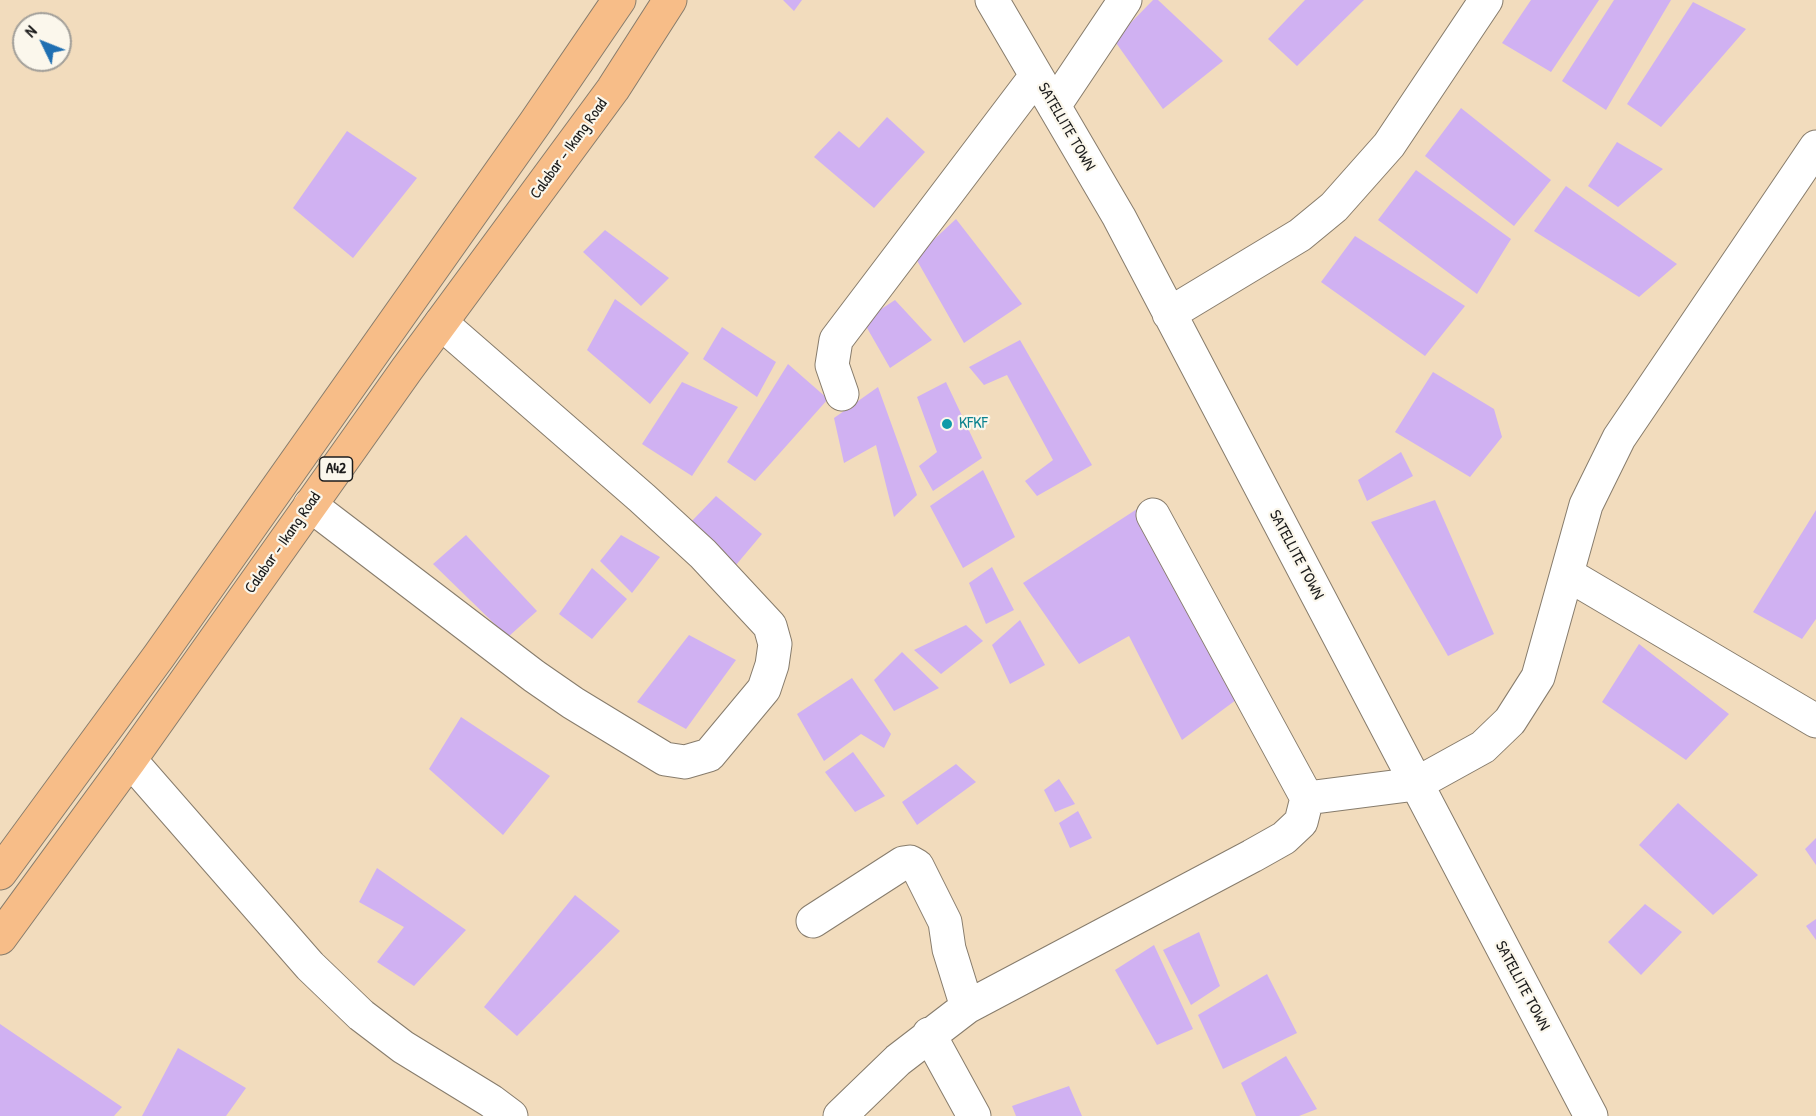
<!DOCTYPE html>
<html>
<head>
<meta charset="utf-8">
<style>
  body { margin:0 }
  #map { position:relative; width:1816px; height:1116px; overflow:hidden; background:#f2dcbd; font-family:"Patrick Hand",sans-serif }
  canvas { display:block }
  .north { position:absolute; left:12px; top:12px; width:60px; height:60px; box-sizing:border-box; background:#fbf7ec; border:2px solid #a29f99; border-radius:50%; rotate:313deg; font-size:16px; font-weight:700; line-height:24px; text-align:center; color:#1c1c1c }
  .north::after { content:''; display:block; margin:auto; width:21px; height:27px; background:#1f6fb2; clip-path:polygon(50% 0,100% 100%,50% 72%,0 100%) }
</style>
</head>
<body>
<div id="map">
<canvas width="1816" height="1116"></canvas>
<div class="north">N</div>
</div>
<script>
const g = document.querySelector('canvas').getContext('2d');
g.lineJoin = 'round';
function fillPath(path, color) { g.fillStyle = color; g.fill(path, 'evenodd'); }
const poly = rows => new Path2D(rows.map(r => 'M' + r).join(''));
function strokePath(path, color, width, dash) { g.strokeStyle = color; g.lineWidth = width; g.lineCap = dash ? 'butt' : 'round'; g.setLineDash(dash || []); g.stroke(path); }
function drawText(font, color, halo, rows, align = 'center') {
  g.font = font + ' "Patrick Hand",sans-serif'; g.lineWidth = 4.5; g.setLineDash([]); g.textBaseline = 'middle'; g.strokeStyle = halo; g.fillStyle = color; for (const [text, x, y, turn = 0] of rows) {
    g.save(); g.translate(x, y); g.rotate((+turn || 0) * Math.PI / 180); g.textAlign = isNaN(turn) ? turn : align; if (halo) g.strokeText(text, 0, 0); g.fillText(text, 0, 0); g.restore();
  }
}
fillPath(poly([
  [783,0,802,0,794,11],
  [1153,0,1158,0,1223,61,1163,109,1114,40],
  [1305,0,1364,0,1297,66,1268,39],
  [1531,0,1599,0,1551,72,1502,43],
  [1614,0,1671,0,1606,110,1562,81],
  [1693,2,1746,29,1661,127,1627,104],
  [1461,108,1551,180,1514,226,1425,156],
  [887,117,925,152,874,208,814,157,839,131,859,148],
  [347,131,417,178,353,258,293,208],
  [1617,142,1663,169,1618,207,1588,186],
  [1416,170,1511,239,1477,294,1378,220],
  [1566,186,1677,264,1639,297,1534,231],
  [956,219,1022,304,964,343,915,257],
  [605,230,669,278,641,306,583,252],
  [1355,236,1465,306,1425,356,1321,282],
  [615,299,689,353,650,404,587,350],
  [895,300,932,340,890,368,863,321],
  [722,327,776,362,757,397,703,359],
  [1020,340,1092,465,1037,496,1025,481,1053,460,1007,375,984,385,969,367],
  [788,364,828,399,755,481,727,462],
  [1433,372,1494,409,1502,437,1470,477,1395,432],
  [682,382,738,407,692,476,642,444],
  [946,382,982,458,933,491,919,466,937,452,917,397],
  [878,387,917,495,894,517,876,445,844,463,834,418],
  [1401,452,1413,476,1367,501,1358,480],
  [983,470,1015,537,963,568,930,506],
  [716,496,762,534,736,565,689,524],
  [1435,500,1494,634,1448,656,1371,522],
  [1137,509,1240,697,1182,740,1129,636,1079,664,1023,583],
  [1816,510,1816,619,1802,639,1753,612],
  [466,535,537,611,508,637,433,564],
  [621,535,660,557,632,593,600,561],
  [992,567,1014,610,986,624,969,583],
  [592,568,627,599,592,639,559,614],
  [1020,620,1045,665,1010,684,992,645],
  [966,625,983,641,941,674,914,650],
  [689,635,736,660,686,729,637,702],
  [1639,644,1729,714,1686,760,1602,702],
  [902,652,939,688,894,711,874,680],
  [852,678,891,734,884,748,861,734,824,761,797,714],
  [461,717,550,776,503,835,429,769],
  [853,752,885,796,855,812,825,772],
  [956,764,976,782,917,825,902,802],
  [1059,779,1075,804,1055,812,1044,790],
  [1678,803,1758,875,1713,915,1639,845],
  [1078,811,1092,838,1070,848,1059,823],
  [1816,838,1816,865,1805,849],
  [377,868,466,930,414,986,377,962,404,927,359,902],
  [575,895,620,931,517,1036,484,1007],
  [1645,904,1682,932,1641,975,1608,942],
  [1816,919,1816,940,1806,926],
  [1199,932,1220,986,1191,1005,1163,950],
  [1154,945,1193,1029,1157,1045,1115,970],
  [1267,974,1297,1033,1223,1069,1198,1015],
  [0,1024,122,1107,114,1116,0,1116],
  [178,1048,246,1088,226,1116,142,1116],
  [1286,1056,1317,1109,1299,1116,1256,1116,1241,1083],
  [1069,1086,1082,1116,1016,1116,1012,1106]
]), '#d0b1f2');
const minor = poly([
  [992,0,1119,217,1591,1116],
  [1054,106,1125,0],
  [1169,314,1300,235,1334,207,1389,145,1486,0],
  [842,394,832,365,836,340,1036,76],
  [310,505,534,676,573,703,665,759,685,762,709,755,764,689,772,665,775,644,770,626,703,554,642,498,441,323],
  [1567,574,1816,721],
  [130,760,310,966,361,1015,403,1047,491,1101,511,1116],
  [1307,798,1416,784,1483,747,1510,721,1538,677,1586,505,1619,438,1816,147],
  [813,921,903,863,910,862,917,866,945,922,949,949,967,1007],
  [929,1034,974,1116],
  [840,1116,898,1060,967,1007,1252,856,1284,838,1301,822,1307,798,1153,515]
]);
const major = poly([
  [0,873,159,656,535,123,619,0],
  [0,938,130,760,407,369,613,89,670,0]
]);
strokePath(minor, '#877c6c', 35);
strokePath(major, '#877c6c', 35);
strokePath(minor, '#fff', 33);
strokePath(major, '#f7bd88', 33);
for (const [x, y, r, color] of [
  [947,424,6,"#0f9aa8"]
]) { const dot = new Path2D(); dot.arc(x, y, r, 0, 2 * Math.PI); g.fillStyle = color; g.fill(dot); strokePath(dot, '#fbf7ec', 2); }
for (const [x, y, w] of [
  [336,469,33]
]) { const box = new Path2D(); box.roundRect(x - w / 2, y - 12, w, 24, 4.5); g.fillStyle = '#fbf7ec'; g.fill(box); strokePath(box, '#1c1c1c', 1.5); }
drawText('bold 15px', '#1c1c1c', null, [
  ["A42",336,469]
]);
drawText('16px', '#1c1c1c', '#fbf7ec', [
  ["SATELLITE TOWN",1066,127,60],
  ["Calabar - Ikang Road",569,149,-54],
  ["Calabar - Ikang Road",283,543,-55],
  ["SATELLITE TOWN",1296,555,62],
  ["SATELLITE TOWN",1522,986,62]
]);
drawText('16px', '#0d838f', '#fbf7ec', [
  ["KFKF",959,424]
], 'left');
</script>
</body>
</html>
